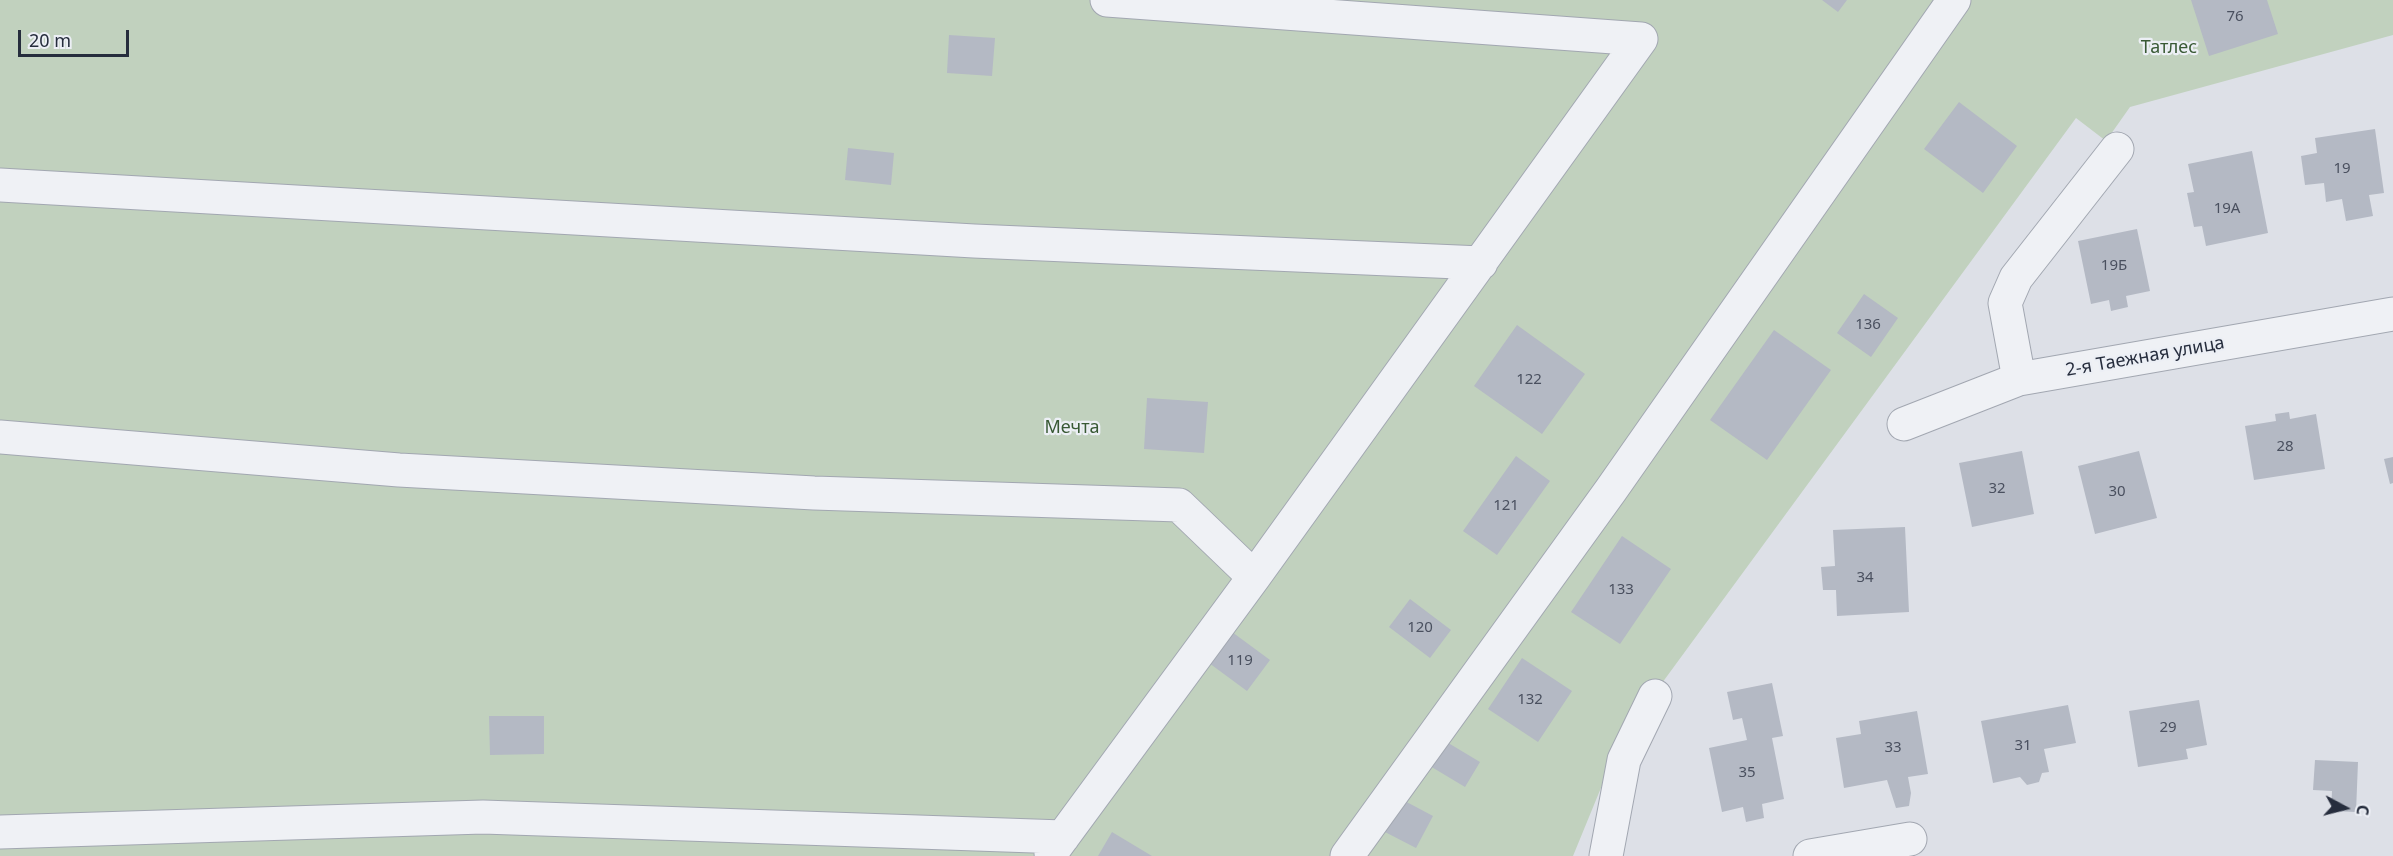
<!DOCTYPE html>
<html>
<head>
<meta charset="utf-8">
<style>
  body { margin:0 }
  #map { position:relative; width:2393px; height:856px; overflow:hidden; background:#dde0e7; font-family:"Noto Sans",sans-serif }
  canvas { display:block }
  .north { position:absolute; left:2315px; top:778px; width:60px; height:60px; -webkit-text-stroke:4px #eceff5; paint-order:stroke; rotate:97deg; font-size:16px; font-weight:700; line-height:24px; text-align:center; color:#262d3d }
  .north::after { content:''; display:block; margin:auto; width:21px; height:27px; background:#262d3d; clip-path:polygon(50% 0,100% 100%,50% 72%,0 100%) }
  .scale { position:absolute; left:18px; top:30px; width:111px; height:27px; box-sizing:border-box; border:3px solid #262d3d; border-top:0; padding-left:8px; font-size:18px; line-height:21px; white-space:nowrap; color:#262d3d; -webkit-text-stroke:4px #eceff5; paint-order:stroke }
</style>
</head>
<body>
<div id="map">
<canvas width="2393" height="856"></canvas>
<div class="north">С</div>
<div class="scale">20 m</div>
</div>
<script>
const g = document.querySelector('canvas').getContext('2d');
g.lineJoin = 'round';
function fillPath(path, color) { g.fillStyle = color; g.fill(path, 'evenodd'); }
const poly = rows => new Path2D(rows.map(r => 'M' + r).join(''));
function strokePath(path, color, width, dash) { g.strokeStyle = color; g.lineWidth = width; g.lineCap = dash ? 'butt' : 'round'; g.setLineDash(dash || []); g.stroke(path); }
function drawText(font, color, halo, rows, align = 'center') {
  g.font = font + ' "Noto Sans",sans-serif'; g.lineWidth = 4.5; g.setLineDash([]); g.textBaseline = 'middle'; g.strokeStyle = halo; g.fillStyle = color; for (const [text, x, y, turn = 0] of rows) {
    g.save(); g.translate(x, y); g.rotate((+turn || 0) * Math.PI / 180); g.textAlign = isNaN(turn) ? turn : align; if (halo) g.strokeText(text, 0, 0); g.fillText(text, 0, 0); g.restore();
  }
}
fillPath(poly([
  [0,0,2393,0,2393,35,2130,107,2106,141,2076,118,1621,739,1573,856,0,856]
]), '#c1d1be');
fillPath(poly([
  [1822,0,1847,0,1838,12],
  [2191,0,2267,0,2278,34,2209,56],
  [949,35,995,38,992,76,947,73],
  [1959,102,2017,146,1983,193,1924,149],
  [2375,129,2384,193,2369,195,2373,216,2346,221,2342,199,2326,202,2324,183,2305,185,2301,156,2317,153,2315,138],
  [848,148,894,153,891,185,845,180],
  [2252,151,2268,233,2206,246,2202,226,2194,227,2187,193,2194,192,2188,164],
  [2137,229,2150,291,2126,296,2128,307,2111,311,2109,300,2091,304,2078,241],
  [1864,294,1898,318,1871,357,1837,333],
  [1517,325,1585,374,1542,434,1474,386],
  [1774,330,1831,370,1767,460,1710,420],
  [1147,398,1208,402,1204,453,1144,449],
  [2289,412,2290,419,2316,414,2325,469,2254,480,2245,426,2276,421,2275,414],
  [2022,451,2034,514,1972,527,1959,463],
  [2139,451,2157,518,2095,534,2078,466],
  [1516,456,1550,481,1497,555,1463,531],
  [2393,457,2393,483,2390,484,2384,459],
  [1905,527,1909,612,1837,616,1836,590,1823,590,1821,567,1835,566,1833,530],
  [1622,536,1671,569,1620,644,1571,612],
  [1410,599,1451,630,1430,658,1389,627],
  [1232,632,1270,660,1247,691,1209,663],
  [1522,658,1572,691,1538,742,1488,709],
  [1772,683,1783,736,1772,738,1784,799,1762,804,1764,818,1746,822,1743,807,1722,812,1709,748,1747,740,1742,718,1733,720,1727,692],
  [2199,700,2207,745,2186,749,2188,759,2138,767,2129,711],
  [2068,705,2076,743,2044,749,2049,772,2042,773,2039,782,2027,785,2020,777,1993,783,1981,721],
  [1917,711,1928,774,1908,777,1911,793,1909,806,1896,808,1887,780,1844,788,1836,738,1861,734,1859,721],
  [489,716,544,716,544,754,490,755],
  [1445,741,1480,762,1465,787,1430,766],
  [2315,760,2358,762,2356,812,2331,811,2332,791,2313,790],
  [1401,799,1433,816,1416,848,1385,832],
  [1112,832,1152,856,1098,856]
]), '#b4b9c4');
const minor = poly([
  [1107,0,1641,39],
  [0,185,974,241,1481,263],
  [2019,379,2005,303,2016,278,2117,149],
  [1904,424,2019,379,2393,314],
  [0,437,399,470,814,493,1179,505,1254,577],
  [0,832,483,817,1063,837],
  [1051,853,1254,577,1641,39],
  [1347,856,1611,490,1954,0],
  [1606,856,1624,760,1655,696],
  [1810,856,1910,839]
]);
strokePath(minor, '#a2a7b1', 35);
strokePath(minor, '#eff1f5', 33);
drawText('15px', '#4a505f', null, [
  ["76",2235,17],
  ["19",2342,169],
  ["19А",2227,209],
  ["19Б",2114,266],
  ["136",1868,325],
  ["122",1529,380],
  ["28",2285,447],
  ["32",1997,489],
  ["30",2117,492],
  ["121",1506,506],
  ["34",1865,578],
  ["133",1621,590],
  ["120",1420,628],
  ["119",1240,661],
  ["132",1530,700],
  ["29",2168,728],
  ["31",2023,746],
  ["33",1893,748],
  ["35",1747,773]
]);
drawText('18px', '#385934', '#eceff5', [
  ["Татлес",2169,48],
  ["Мечта",1072,428]
]);
drawText('18px', '#262d3d', '#eceff5', [
  ["2-я Таежная улица",2145,357,-10]
]);
</script>
</body>
</html>
